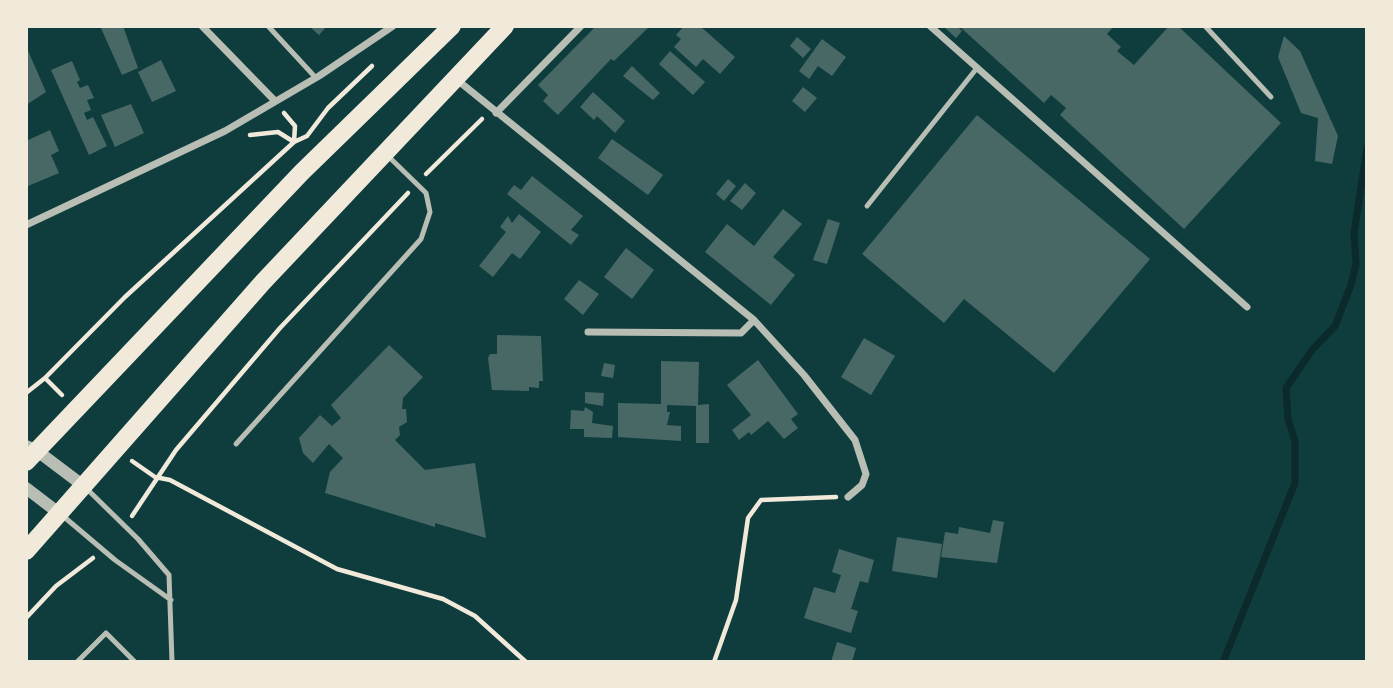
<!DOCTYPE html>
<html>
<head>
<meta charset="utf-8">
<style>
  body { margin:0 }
  #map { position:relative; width:1393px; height:688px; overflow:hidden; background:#0f3d3e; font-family:"Roboto Condensed",sans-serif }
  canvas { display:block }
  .frame { position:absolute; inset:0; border:28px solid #f1e9da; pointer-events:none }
</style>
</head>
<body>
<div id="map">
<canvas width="1393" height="688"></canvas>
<div class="frame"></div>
</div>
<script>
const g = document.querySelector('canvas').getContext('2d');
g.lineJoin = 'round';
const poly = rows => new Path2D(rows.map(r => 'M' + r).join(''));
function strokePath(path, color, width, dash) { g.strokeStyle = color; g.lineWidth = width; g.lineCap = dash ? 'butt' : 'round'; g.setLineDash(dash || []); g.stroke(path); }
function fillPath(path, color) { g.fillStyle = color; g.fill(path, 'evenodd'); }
strokePath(poly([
  [1223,662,1295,483,1295,441,1288,419,1286,388,1312,350,1335,326,1351,285,1356,264,1354,233,1367,148]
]), '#0a2a2b', 7);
fillPath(poly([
  [100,26,123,26,138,68,122,75],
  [309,26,327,26,319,35],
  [596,26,650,26,614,61,611,59,558,115,543,101,548,95,538,85],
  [684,26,700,26,735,57,720,74,703,59,696,67,674,47,681,39,676,35],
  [943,26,957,26,962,31,956,38],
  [959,26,1114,26,1107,34,1121,47,1117,51,1134,65,1169,26,1178,26,1281,123,1184,229,1060,115,1066,108,1051,95,1044,103],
  [1284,36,1300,51,1338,136,1332,164,1315,161,1318,118,1301,113,1278,57],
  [797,37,811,49,803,58,790,46],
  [822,39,846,57,832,76,818,66,809,79,799,71],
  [26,46,46,92,26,105],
  [670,51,705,82,693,95,659,64],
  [161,60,176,91,152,102,138,72],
  [72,61,80,80,77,82,80,88,88,85,94,98,87,100,91,110,84,113,87,120,93,117,107,146,89,155,51,70],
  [632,66,660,93,653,100,623,76],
  [803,87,817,98,805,112,792,101],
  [593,92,625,121,615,133,597,116,594,120,580,107],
  [131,104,144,133,115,147,101,115],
  [977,115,1150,259,1054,373,964,299,944,323,862,254],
  [50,130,59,151,51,155,59,173,28,186,26,141],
  [612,139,663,175,648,195,598,158],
  [532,176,583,216,571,230,579,235,571,245,507,194,514,185,521,190],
  [728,179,736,186,724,201,716,194],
  [745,183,756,193,742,210,730,201],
  [783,209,802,224,773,257,795,275,771,305,705,252,727,224,754,246],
  [519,214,541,232,520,259,512,253,493,277,479,266,506,232,500,227,508,216,512,223],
  [828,219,840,223,827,264,813,260],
  [626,248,654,270,632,299,604,277],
  [579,280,599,294,583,315,564,299],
  [497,335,541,336,543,381,539,381,539,388,529,387,529,391,492,390,488,358,490,354,497,354],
  [864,338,895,356,871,395,841,377],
  [389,345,423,377,403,398,402,409,406,409,407,422,399,427,400,435,395,440,425,470,475,463,486,538,435,523,435,527,325,493,330,472,343,458,329,444,313,463,303,453,299,438,320,415,332,426,341,418,331,405],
  [758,360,798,414,791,419,798,428,784,439,768,421,751,435,749,432,739,440,732,430,751,415,727,385],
  [661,361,699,362,698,405,709,404,709,443,696,443,696,406,667,405,667,412,670,412,667,425,681,426,681,441,618,437,618,403,661,404],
  [604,363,615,365,613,378,601,376],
  [585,392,604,393,603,406,585,403],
  [585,407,593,412,592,423,613,426,612,438,584,437,584,429,570,429,571,410,584,411],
  [993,520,1004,522,997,563,941,557,945,532,958,534,959,527,990,533],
  [897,537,942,544,937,578,892,571],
  [839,549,874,560,868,583,860,581,851,609,858,611,851,633,804,618,814,587,835,593,841,575,832,572],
  [837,642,856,648,852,662,831,662]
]), '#486865');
strokePath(poly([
  [250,135,278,132,294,142,307,136,328,108,372,66],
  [426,174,482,119],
  [45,378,62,395],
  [26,393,45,378,125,297,294,142,295,126,284,113],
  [132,461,155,477,170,480,337,569,443,599,475,616,526,662],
  [132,516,176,450,280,328,408,193],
  [26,618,56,586,93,558],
  [714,662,736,600,748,518,761,500,836,497]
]), '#f1e9da', 4.5);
strokePath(poly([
  [268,26,316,78],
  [1205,26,1271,97],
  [867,206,977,68],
  [236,444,421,239,430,212,426,193,387,155],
  [87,489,138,539,169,575,172,662],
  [63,516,115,560,171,600],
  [77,662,106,633,135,662]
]), '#b8beb3', 5);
strokePath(poly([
  [202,26,275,101],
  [930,26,1247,307],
  [456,79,754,320,804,375,855,440,866,474,862,485,848,497],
  [496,113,581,26],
  [26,225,225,131,319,76,393,26],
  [588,332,741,333,754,320]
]), '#b8beb3', 7);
strokePath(poly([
  [26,446,36,450,85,487],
  [26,488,60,514]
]), '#b8beb3', 12);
strokePath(poly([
  [26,462,302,172,452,26],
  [26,551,263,282,505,26]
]), '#f1e9da', 18);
</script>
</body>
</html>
